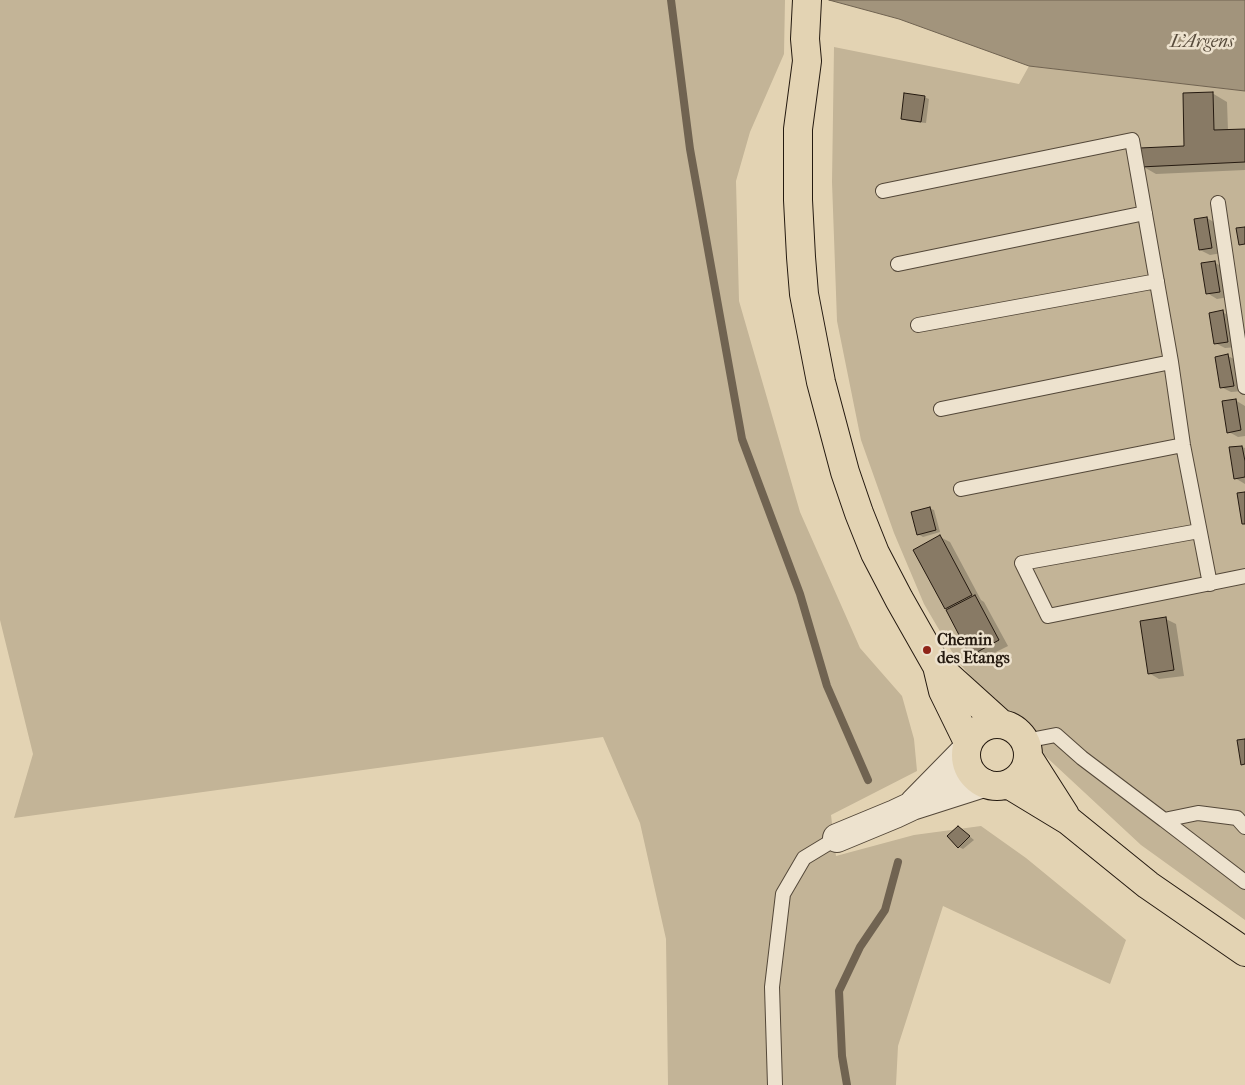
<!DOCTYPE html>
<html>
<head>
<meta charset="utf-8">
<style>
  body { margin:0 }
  canvas { display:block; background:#e3d3b3 }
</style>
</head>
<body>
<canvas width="1245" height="1085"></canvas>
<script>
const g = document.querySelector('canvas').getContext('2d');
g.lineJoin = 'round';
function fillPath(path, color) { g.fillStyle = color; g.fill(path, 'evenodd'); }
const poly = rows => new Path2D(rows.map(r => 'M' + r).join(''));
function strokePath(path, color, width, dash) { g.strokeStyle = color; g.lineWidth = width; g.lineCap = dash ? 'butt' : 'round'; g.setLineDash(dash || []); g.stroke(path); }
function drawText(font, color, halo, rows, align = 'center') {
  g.font = font + ' "IM FELL French Canon",serif'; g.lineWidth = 5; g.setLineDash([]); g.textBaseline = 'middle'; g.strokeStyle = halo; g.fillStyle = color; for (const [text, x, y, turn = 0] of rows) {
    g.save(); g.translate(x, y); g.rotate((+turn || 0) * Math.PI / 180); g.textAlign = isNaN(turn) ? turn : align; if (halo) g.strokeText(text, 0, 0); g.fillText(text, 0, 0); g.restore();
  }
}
fillPath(poly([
  [0,0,785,0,784,54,750,132,736,181,739,301,800,512,860,648,902,696,914,739,917,771,831,815,836,856,914,835,981,826,1026,858,1126,940,1110,984,943,906,898,1046,896,1085,668,1085,666,939,640,823,603,737,14,818,33,754,0,620],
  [834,47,1019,84,1029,66,1245,91,1245,920,1141,845,1028,740,958,662,924,604,894,533,861,440,837,321,832,182]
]), '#c3b497');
const water = poly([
  [829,0,1245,0,1245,91,1029,66,899,19,829,0]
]);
fillPath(water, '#a2947c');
strokePath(water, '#706351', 1);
fillPath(poly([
  [1212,93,1227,102,1228,131,1245,130,1245,170,1156,174,1142,166,1186,147],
  [924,97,929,99,926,123,907,121,902,118],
  [1207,218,1217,224,1222,253,1210,255,1200,250,1195,220],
  [1214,262,1224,268,1229,297,1217,299,1207,293],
  [1222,312,1232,317,1237,347,1225,348,1215,343],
  [1228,356,1238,361,1243,391,1231,392,1221,387],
  [1235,400,1245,406,1245,436,1238,437,1229,432],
  [1242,447,1245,448,1245,484,1235,478,1231,449],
  [929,508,934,510,940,532,923,537,918,534],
  [940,537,950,542,981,600,984,602,1008,646,980,660,971,655,949,610,946,608],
  [1166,619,1176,624,1184,676,1159,679,1149,673],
  [962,830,974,840,963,849,959,847]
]), '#0003');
strokePath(poly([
  [671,0,690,149,742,439,800,594,827,686,868,780],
  [847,1085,842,1056,839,991,860,947,885,910,898,862]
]), '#706351', 8);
const building = poly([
  [1213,92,1214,130,1245,129,1245,162,1140,167,1140,148,1184,146,1183,93,1213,92],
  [904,93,925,96,921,122,901,119,904,93],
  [1207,217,1212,248,1199,250,1194,219,1207,217],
  [1245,227,1245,244,1239,245,1236,228,1245,227],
  [1215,261,1220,292,1206,294,1201,263,1215,261],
  [1223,310,1228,342,1214,344,1209,313,1223,310],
  [1228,354,1234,386,1220,388,1215,357,1228,354],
  [1236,399,1241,430,1227,433,1222,401,1236,399],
  [1242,446,1245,461,1245,477,1234,479,1229,447,1242,446],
  [1245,492,1245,524,1242,524,1237,493,1245,492],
  [930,507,936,530,917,535,911,512,930,507],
  [940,535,972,595,945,609,913,550,940,535],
  [975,595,999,640,970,656,946,610,975,595],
  [1166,617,1174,670,1148,674,1140,621,1166,617],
  [1245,739,1245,764,1241,765,1237,740,1245,739],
  [958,826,970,836,958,848,947,836,958,826]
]);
fillPath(building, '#887a65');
strokePath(building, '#251a10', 1);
const service = poly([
  [883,191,1132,140,1171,362,1183,445,1210,584],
  [1218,203,1245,387],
  [898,264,1145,213],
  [918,325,1157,281],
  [941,409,1171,362],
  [961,489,1183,445],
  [1199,531,1022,563,1048,616,1245,576],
  [1025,741,1056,735,1082,758,1164,820,1198,813,1237,818,1245,827],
  [1164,820,1245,882],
  [775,1085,772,987,783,894,804,858,837,838]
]);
const minor = poly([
  [914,803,965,751],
  [837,838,895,814,912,806,984,783]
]);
const primary = poly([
  [807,0,805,39,807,61,798,129,798,200,801,257,804,294,821,382,845,472,859,513,875,553,899,599,937,666,943,691,968,742],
  [938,667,1000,723],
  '966 755a31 31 0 1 1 62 0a31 31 0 1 1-62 0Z',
  [1028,757,1065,815],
  [1008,784,1069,821,1148,885,1245,952]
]);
strokePath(service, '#544839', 16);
strokePath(minor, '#544839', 30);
strokePath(primary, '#251a10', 30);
strokePath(service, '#ede2ce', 14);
strokePath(minor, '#ede2ce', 28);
strokePath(primary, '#e3d3b3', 28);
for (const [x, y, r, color] of [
  [927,650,5,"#8f2418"]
]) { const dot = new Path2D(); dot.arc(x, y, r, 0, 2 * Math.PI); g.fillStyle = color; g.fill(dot); strokePath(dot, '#ede2ce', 2); }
drawText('bold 16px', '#251a10', '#ede2ce', [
  ["Chemin",937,641],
  ["des Etangs",937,659]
], 'left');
drawText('italic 18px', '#574b3b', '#ede2ce', [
  ["L'Argens",1202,43]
]);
</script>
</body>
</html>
